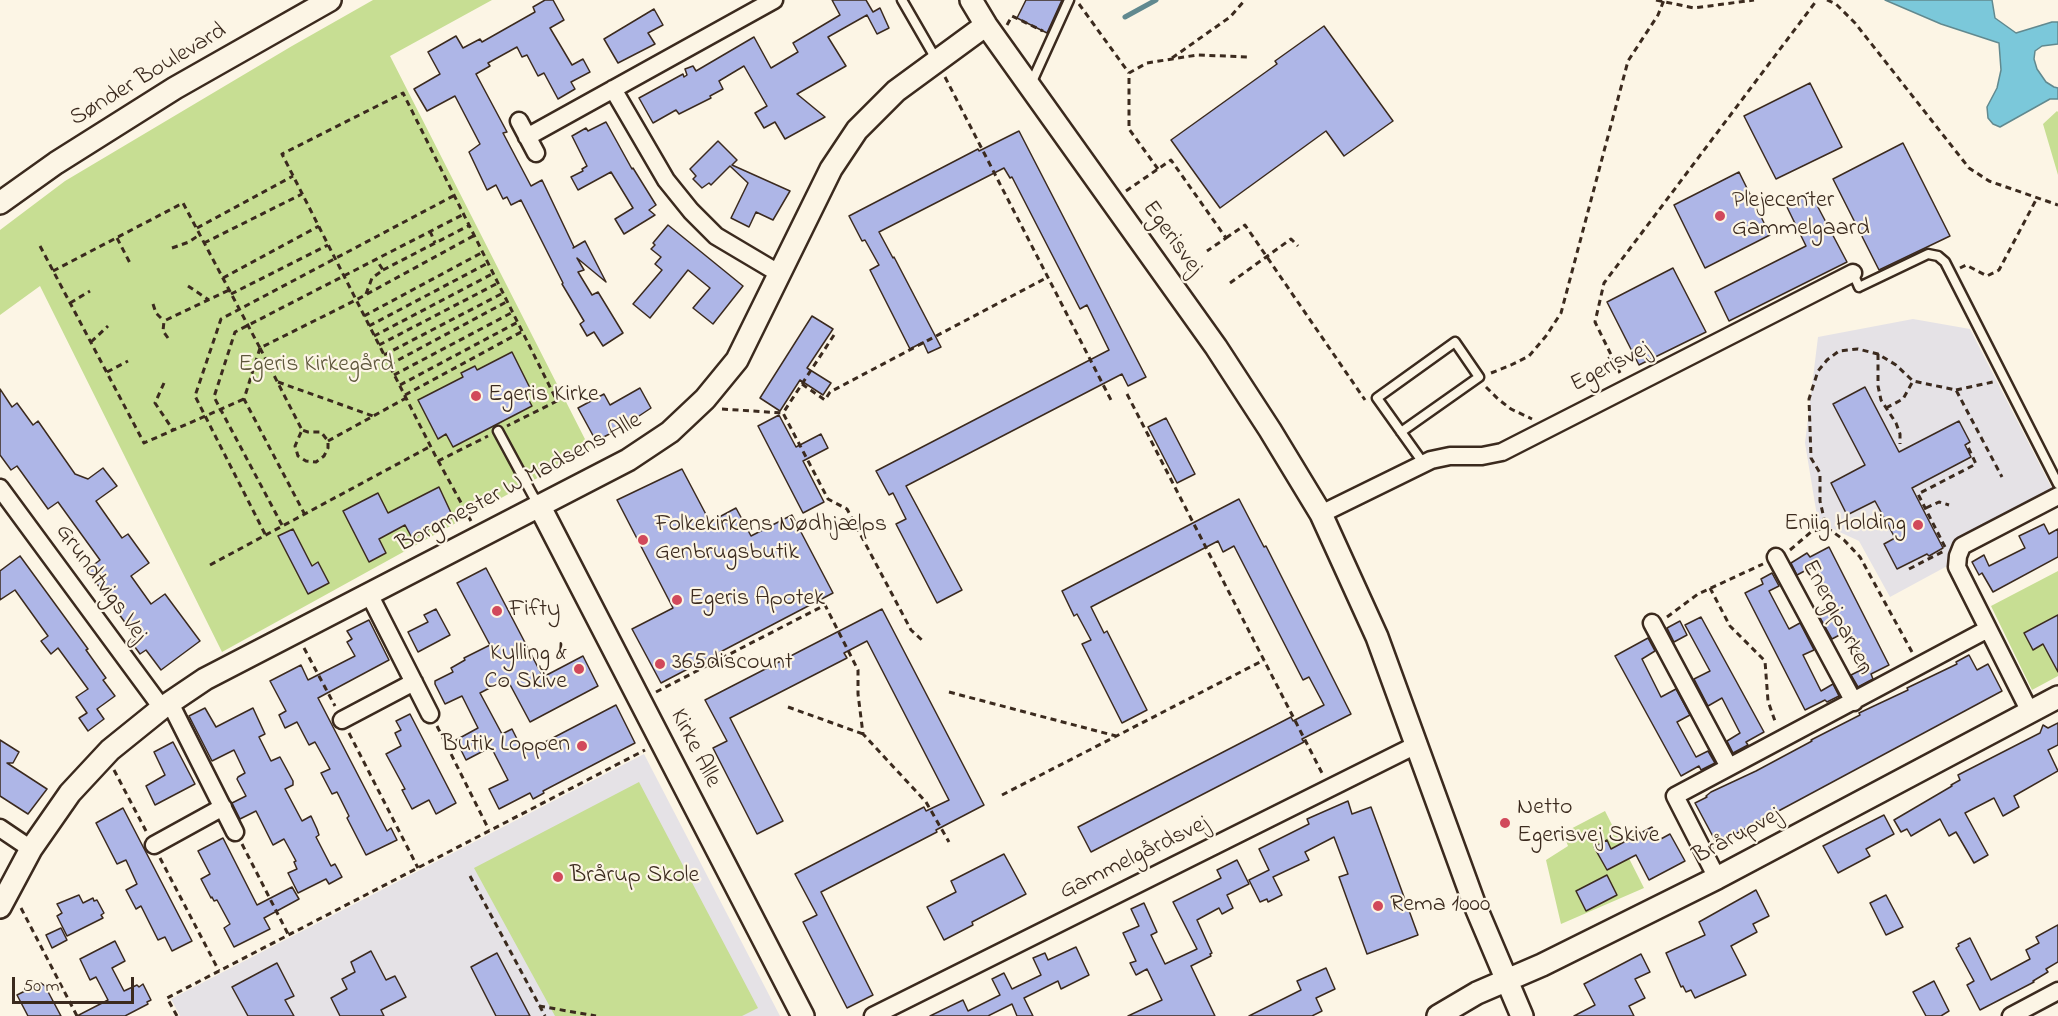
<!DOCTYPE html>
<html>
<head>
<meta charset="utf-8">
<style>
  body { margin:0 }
  #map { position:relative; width:2058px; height:1016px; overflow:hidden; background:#fcf5e5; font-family:"Indie Flower",sans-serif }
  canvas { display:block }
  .scale { position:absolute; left:12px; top:977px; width:122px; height:27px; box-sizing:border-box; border:3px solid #3b2a1e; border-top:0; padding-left:8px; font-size:18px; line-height:21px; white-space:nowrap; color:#3b2a1e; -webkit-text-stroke:4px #fcf5e5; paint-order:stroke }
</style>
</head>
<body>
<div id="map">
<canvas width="2058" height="1016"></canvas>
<div class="scale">50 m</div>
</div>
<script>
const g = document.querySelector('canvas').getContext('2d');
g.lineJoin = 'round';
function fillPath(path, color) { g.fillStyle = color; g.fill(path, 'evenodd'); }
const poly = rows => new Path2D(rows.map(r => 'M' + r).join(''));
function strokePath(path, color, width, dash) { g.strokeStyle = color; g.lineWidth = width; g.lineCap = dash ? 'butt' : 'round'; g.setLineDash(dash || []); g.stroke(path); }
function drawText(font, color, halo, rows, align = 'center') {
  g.font = font + ' "Indie Flower",sans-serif'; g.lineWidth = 4.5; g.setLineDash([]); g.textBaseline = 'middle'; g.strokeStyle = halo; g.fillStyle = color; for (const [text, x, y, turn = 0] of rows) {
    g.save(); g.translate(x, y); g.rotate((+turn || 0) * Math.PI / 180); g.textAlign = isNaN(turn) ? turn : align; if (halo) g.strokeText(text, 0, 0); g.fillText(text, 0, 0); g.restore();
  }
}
fillPath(poly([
  [1913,319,1970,329,2058,500,1968,548,1962,558,1890,597,1859,541,1818,522,1805,443,1818,337],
  [644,754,780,1016,180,1016,171,999]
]), '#e5e2e6');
fillPath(poly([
  [373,0,492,0,390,56,590,449,222,652,40,286,0,315,0,230,65,181,292,46],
  [2057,111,2058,112,2058,175,2043,124],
  [2058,571,2058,676,2032,690,1991,606],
  [639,782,758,1008,742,1016,555,1016,474,868],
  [1605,811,1644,888,1561,924,1546,860,1568,846,1563,833]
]), '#c7de93');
const water = poly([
  [1885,0,1992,0,1995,18,2016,33,2052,22,2058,22,2058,44,2042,46,2035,51,2034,59,2037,69,2046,82,2054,87,2058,88,2058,99,2050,99,2000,127,1993,124,1988,118,1987,107,1997,88,2001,70,1999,43,1941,24,1885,0]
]);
fillPath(water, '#7bc8da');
strokePath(water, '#61898f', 1.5);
strokePath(poly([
  [1125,17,1156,0]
]), '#61898f', 5);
const building = poly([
  [545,0,553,0,564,20,550,28,572,65,583,59,590,72,571,82,575,89,558,99,544,73,538,76,527,55,522,57,517,47,488,63,490,66,476,74,507,132,503,133,531,186,542,180,574,247,573,248,585,241,606,282,577,258,584,270,578,272,592,295,598,292,623,333,603,346,594,332,587,336,580,324,584,321,562,284,563,283,521,200,511,205,507,197,503,199,496,185,487,190,469,152,480,144,455,96,427,111,414,89,440,74,428,52,456,36,463,48,480,39,482,42,535,12,533,7,545,0],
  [832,0,866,0,873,12,880,8,889,28,877,34,867,15,828,37,846,66,797,94,825,117,785,139,775,122,764,128,755,113,767,106,744,66,719,81,723,89,710,96,711,98,679,114,676,110,653,123,639,98,683,74,684,77,687,75,685,69,693,66,696,71,754,37,771,68,798,52,793,43,840,15,832,0],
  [1026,0,1062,0,1047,33,1017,18,1026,0],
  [654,9,663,25,648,33,655,44,618,63,604,39,654,9],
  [1324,26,1393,121,1344,156,1326,131,1220,208,1171,140,1277,64,1275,61,1324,26],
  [1810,83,1842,147,1776,179,1744,116,1810,83],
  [606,122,632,169,633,168,656,205,649,210,655,215,624,234,615,219,633,208,611,172,578,190,571,177,583,171,582,169,587,166,572,136,586,128,588,131,606,122],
  [1019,131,1146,377,1128,386,1122,374,906,486,962,590,937,603,896,524,906,519,893,493,889,495,876,471,1109,350,1087,305,1080,309,1012,177,1010,178,1004,168,879,232,893,258,894,257,941,347,928,353,923,342,910,349,870,270,879,265,865,240,862,241,849,216,978,149,979,151,1019,131],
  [718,141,737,160,732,165,790,191,773,220,756,212,749,227,731,218,748,183,730,166,711,185,709,183,702,188,693,179,696,176,690,169,718,141],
  [1903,143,1950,236,1879,270,1833,179,1903,143],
  [1739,172,1770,235,1705,268,1674,205,1739,172],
  [1810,192,1847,262,1729,321,1715,292,1806,246,1786,205,1810,192],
  [668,225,743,286,713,324,693,308,710,288,688,270,650,318,633,304,662,270,655,264,661,257,651,249,655,245,653,243,668,225],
  [1673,268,1706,332,1639,365,1607,302,1673,268],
  [812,316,833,329,807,368,831,383,823,395,800,380,780,411,760,398,812,316],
  [512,352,531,390,525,393,532,406,453,447,446,434,438,439,418,400,463,377,461,373,475,366,477,370,512,352],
  [1865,387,1899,452,1959,421,1970,442,1965,445,1971,457,1912,488,1943,548,1929,556,1927,554,1897,569,1884,544,1895,538,1875,501,1847,515,1831,483,1865,465,1833,404,1865,387],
  [640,388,651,408,621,428,596,441,578,408,604,394,610,405,640,388],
  [0,389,12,407,17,403,33,425,38,421,75,474,88,479,103,468,117,486,96,501,122,538,128,534,149,563,131,576,151,604,165,594,200,641,161,670,146,650,140,654,132,643,137,639,87,570,100,560,58,502,48,509,17,466,11,470,0,455,0,389],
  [779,415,796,447,821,434,828,448,803,461,824,502,803,513,758,426,779,415],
  [1166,418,1195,474,1177,483,1148,427,1166,418],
  [682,469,710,522,736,508,751,536,792,515,833,593,661,683,632,629,673,608,617,500,682,469],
  [439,487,453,517,412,538,405,525,379,539,386,553,369,562,343,511,378,493,388,513,439,487],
  [1239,499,1264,547,1266,546,1351,714,1302,739,1304,742,1091,852,1078,827,1291,717,1293,721,1324,705,1309,677,1303,680,1234,546,1223,552,1218,541,1091,607,1104,633,1107,631,1147,710,1122,723,1082,644,1091,640,1077,614,1074,616,1062,591,1239,499],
  [2044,524,2049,534,2058,529,2058,557,1993,592,1982,573,1979,575,1972,562,1984,555,1989,566,2025,548,2019,536,2044,524],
  [293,529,312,566,318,562,329,583,308,594,278,536,293,529],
  [1829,547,1889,665,1871,674,1873,679,1858,687,1851,675,1865,668,1847,631,1832,639,1818,614,1833,604,1814,566,1797,575,1791,563,1807,553,1810,557,1829,547],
  [20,556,88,649,86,650,106,678,103,680,115,696,97,709,104,719,88,731,79,718,87,713,76,697,88,689,58,648,51,654,41,641,48,636,15,590,0,600,0,571,20,556],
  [486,568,543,677,583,656,598,686,530,722,507,679,480,693,502,734,512,729,524,753,616,705,635,743,543,791,544,793,533,799,530,793,499,809,489,789,508,780,491,747,466,760,456,740,478,728,462,696,445,704,435,684,435,681,453,672,451,668,465,660,464,658,490,645,457,583,486,568],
  [1772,573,1779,586,1769,591,1789,629,1800,623,1814,650,1803,655,1821,691,1833,684,1839,696,1827,702,1825,700,1805,710,1745,593,1763,584,1761,579,1772,573],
  [436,609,450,635,418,652,408,632,428,622,424,615,436,609],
  [882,609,984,805,936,830,937,832,821,892,873,995,847,1008,803,922,817,915,795,874,924,807,926,811,949,800,867,641,844,653,847,658,730,718,783,821,757,834,713,748,727,741,705,700,882,609],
  [2058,615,2058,672,2043,644,2033,650,2024,633,2058,615],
  [1701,617,1764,732,1746,742,1748,745,1733,753,1727,741,1740,733,1722,698,1708,706,1694,679,1710,671,1685,625,1701,617],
  [369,620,389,660,318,698,387,831,391,828,397,840,366,855,347,818,349,816,337,792,332,794,321,773,330,769,315,742,309,745,297,722,285,728,279,715,286,711,270,681,301,665,308,680,355,656,347,642,352,639,347,631,369,620],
  [1680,621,1687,635,1674,642,1667,628,1680,621],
  [1648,638,1655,651,1642,659,1661,697,1676,689,1690,715,1677,722,1696,757,1708,751,1715,763,1701,770,1699,766,1681,776,1615,656,1648,638],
  [1969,655,1977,670,1988,664,2002,691,1717,844,1695,803,1707,797,1706,796,1711,792,1756,771,1812,741,1811,740,1860,715,1859,713,1908,690,1907,688,1957,664,1956,662,1969,655],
  [205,708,216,727,253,708,265,734,259,737,271,761,280,757,293,781,293,785,285,789,302,821,311,816,317,829,319,835,316,837,331,866,335,864,342,877,329,884,326,879,298,893,288,873,297,869,294,862,296,861,284,839,273,845,256,811,240,819,232,803,246,796,237,779,238,777,245,773,234,750,212,761,189,716,205,708],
  [410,714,456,803,436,814,429,800,412,809,402,790,405,789,386,754,401,746,395,733,401,730,396,721,410,714],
  [2058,723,2058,745,2048,750,2058,771,2014,796,2019,807,2003,816,1994,798,1965,813,1988,855,1974,863,1956,832,1949,836,1940,819,1911,836,1907,829,1901,832,1894,820,1952,786,1951,785,1960,780,1958,775,2040,733,2043,725,2048,728,2058,723],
  [0,740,19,752,13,763,7,763,47,789,28,814,0,796,0,740],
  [173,742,195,784,155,805,146,786,165,775,154,752,173,742],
  [1348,801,1352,814,1371,807,1418,935,1367,954,1339,877,1348,874,1334,837,1305,852,1309,860,1273,877,1282,895,1268,902,1267,899,1260,902,1249,880,1269,870,1259,849,1309,824,1307,819,1348,801],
  [123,808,192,941,172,951,165,937,158,940,141,906,136,909,126,890,137,884,126,860,117,864,96,823,123,808],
  [1884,815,1894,834,1866,849,1870,856,1838,873,1823,846,1884,815],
  [1652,827,1659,840,1670,834,1685,861,1649,880,1636,855,1607,870,1594,847,1607,840,1611,849,1652,827],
  [223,838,257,905,292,887,299,899,264,918,270,929,234,947,224,928,230,924,217,900,214,901,212,897,211,898,201,879,210,874,198,851,223,838],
  [1004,854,1026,894,972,922,973,925,944,940,927,907,956,892,951,881,1004,854],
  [1237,860,1249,884,1227,895,1233,908,1222,914,1219,908,1197,920,1212,953,1210,954,1211,956,1191,966,1215,1016,1128,1016,1162,1000,1147,969,1136,975,1130,963,1136,961,1123,933,1139,926,1131,909,1144,903,1157,932,1151,935,1165,964,1197,949,1173,902,1221,878,1217,870,1237,860],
  [1607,875,1617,895,1586,911,1576,891,1607,875],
  [1756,890,1769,916,1753,924,1757,932,1731,946,1746,975,1695,998,1691,990,1686,992,1683,986,1681,987,1666,953,1705,935,1699,922,1756,890],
  [79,895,83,903,93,898,94,901,97,900,104,913,101,915,103,918,67,936,57,916,62,913,57,904,79,895],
  [1886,895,1903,927,1886,935,1870,903,1886,895],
  [2058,925,2058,962,2046,969,2048,972,2033,981,2034,982,1980,1010,1967,985,1974,981,1956,948,1959,946,1958,944,1970,938,1991,980,2030,959,2026,950,2039,943,2036,937,2058,925],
  [61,928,67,940,52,948,46,935,61,928],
  [115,941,125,961,112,968,124,991,137,985,139,987,143,984,151,1000,147,1002,148,1004,125,1016,77,1016,108,1000,96,977,90,980,80,959,115,941],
  [1076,947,1089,975,1061,989,1058,981,1024,998,1033,1016,1017,1016,1012,1004,988,1016,930,1016,963,1000,968,1011,1000,995,992,979,1004,973,1012,989,1041,975,1033,958,1045,953,1048,960,1076,947],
  [371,951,386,980,395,976,406,997,381,1010,384,1016,340,1016,331,998,347,989,342,979,355,972,351,962,371,951],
  [497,953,530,1016,496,1016,471,967,497,953],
  [1641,954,1650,972,1635,979,1645,998,1629,1006,1634,1016,1574,1016,1595,1005,1584,984,1641,954],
  [277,963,294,996,285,1000,294,1016,248,1016,232,987,277,963],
  [1326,968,1335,989,1316,998,1322,1011,1312,1016,1249,1016,1301,990,1297,981,1326,968],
  [1934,981,1949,1011,1941,1016,1926,1016,1913,992,1934,981],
  [41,983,45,986,61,1016,28,1016,17,995,41,983]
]);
fillPath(building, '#aeb6e7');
strokePath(building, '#3b2a1e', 1.5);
const service = poly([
  [902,0,936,59],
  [1030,86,1069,0],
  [1853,273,1859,287,1928,254,1938,256,1945,262,2058,484],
  [498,431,538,505],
  [1401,432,1479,377,1455,342,1377,398,1424,464]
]);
const minor = poly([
  [613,89,666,180,691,211,716,236,780,274],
  [519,121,536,153],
  [527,137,774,0],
  [0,488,162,708],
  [1321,514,1431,460,1450,456,1482,456,1502,452,1853,273],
  [1776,557,1854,702],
  [369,594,430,714],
  [1652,623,1729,767],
  [170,703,235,832],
  [2030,712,1957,567,1958,556,1962,546,2058,496],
  [342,720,414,682],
  [0,828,31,849],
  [154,845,223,807],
  [1717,878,1675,796,1988,629],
  [873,1016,1418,744],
  [2011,1016,2058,991]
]);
const tertiary = poly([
  [971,0,986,25,1216,347,1270,430,1321,514,1377,637,1474,903,1522,1016],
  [0,203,56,163,175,88,330,0],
  [539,505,803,1016],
  [0,907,31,849,70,793,110,750,162,708,205,679,628,460,670,432,705,399,737,360,831,169,857,130,896,91,986,25],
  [1438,1016,1477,993,1542,965,1717,878,2058,697]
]);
strokePath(service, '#3b2a1e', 13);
strokePath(minor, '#3b2a1e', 21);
strokePath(tertiary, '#3b2a1e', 26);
strokePath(poly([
  [1656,0,1694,8,1754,0],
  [1827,0,1836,4,1855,23,1969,168,1989,181,2058,205],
  [1079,4,1129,73],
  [1007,25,1012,16,1043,31],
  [1172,58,1230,17,1245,0],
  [945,77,1112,402],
  [1158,169,1129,129,1129,73,1147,63,1197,55,1250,57],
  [1126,191,1171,160,1226,238,1207,251],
  [197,228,293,176],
  [430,231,435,243],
  [117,238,131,265],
  [1226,238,1245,225,1365,400],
  [204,243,302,194],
  [40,246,144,443,244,399],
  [172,248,189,242,199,235],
  [1960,268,1966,265,1987,276,1999,270,2037,198],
  [383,270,470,225],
  [53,271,183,203,260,348,356,300,475,235],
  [223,278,319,226],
  [1230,283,1291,239,1298,246],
  [188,286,209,300],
  [231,294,328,245],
  [366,294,372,278,383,270,376,259],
  [70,303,90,291],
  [153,304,156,313,164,321],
  [364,316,483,252],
  [369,326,488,263],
  [834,335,783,413,828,499,847,509,911,630,924,642],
  [374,336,494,273],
  [168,338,163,331,164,321,229,290],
  [91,342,108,326],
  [379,345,498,283],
  [260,348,302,430,295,446,298,456,306,461,316,462,324,456,328,448,328,441,321,432,308,432,302,430],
  [260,348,244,399,304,513],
  [1878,354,1878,386,1881,400,1896,423,1900,434,1900,444],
  [384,355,503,293],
  [389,365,508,301],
  [107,372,128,361],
  [1491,373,1511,365,1529,356,1546,336,1561,313,1628,61,1658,15,1664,0],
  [1620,373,1595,322,1604,283,1817,0],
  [394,375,513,312],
  [278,382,373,416],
  [164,383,155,403,173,430],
  [802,384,825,400,830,392,1048,277],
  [400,385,518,322],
  [1486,387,1498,399,1511,409,1532,419],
  [1956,390,1993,382],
  [1127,394,1322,773],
  [405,395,523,331],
  [1886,408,1903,399,1913,381],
  [722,409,783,413],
  [328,441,406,398],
  [438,461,488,436],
  [1926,508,1939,502,1949,505],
  [471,521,435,455,282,154,403,93,557,401,507,426],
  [282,525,214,397,235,332,464,214],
  [265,534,195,396,221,319,455,195],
  [1945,547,1918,494,1976,464,1968,447],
  [1790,550,1811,532,1826,527],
  [210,565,431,446],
  [1909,569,1944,551],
  [1710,588,1730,626,1765,661,1768,701,1776,724],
  [1667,617,1698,594,1763,564],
  [304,648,335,706],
  [1912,652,1860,557,1844,540,1826,527,1820,501,1820,473,1811,458,1809,399,1818,371,1827,360,1839,351,1858,349,1878,354,1896,365,1913,381,1956,390,2002,477],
  [656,692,825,605,858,670,858,694,863,734,926,802,949,842],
  [949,692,1116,736],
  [788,707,863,734],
  [437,726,489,830],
  [349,733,418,868],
  [114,770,146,831],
  [1002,795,1264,660],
  [242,844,288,934],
  [160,858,219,971],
  [470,876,545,1016],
  [21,908,77,1016],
  [539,1006,596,1016],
  [177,1016,167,998,645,750]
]), '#3b2a1e', 3, [6, 4.5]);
strokePath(service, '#fcf5e5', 8);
strokePath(minor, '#fcf5e5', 16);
strokePath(tertiary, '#fcf5e5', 21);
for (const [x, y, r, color] of [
  [1720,216,6,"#d1495b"],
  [476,396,6,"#d1495b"],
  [1918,525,6,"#d1495b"],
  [643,540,6,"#d1495b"],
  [677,600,6,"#d1495b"],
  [497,611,6,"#d1495b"],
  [660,664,6,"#d1495b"],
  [579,669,6,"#d1495b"],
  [582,746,6,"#d1495b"],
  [1505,823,6,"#d1495b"],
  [558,877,6,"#d1495b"],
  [1378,906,6,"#d1495b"]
]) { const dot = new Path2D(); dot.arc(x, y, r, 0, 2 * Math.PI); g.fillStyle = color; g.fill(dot); strokePath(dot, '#fcf5e5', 2); }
drawText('24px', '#3b2a1e', '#fcf5e5', [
  ["Sønder Boulevard",149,76,-31],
  ["Egerisvej",1171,239,54],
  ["Egerisvej",1611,368,-27],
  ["Borgmester W Madsens Alle",520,484,-28],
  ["Grundtvigs Vej",100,584,54],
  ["Energiparken",1836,618,62],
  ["Kirke Alle",694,749,63],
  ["Brårupvej",1738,837,-28],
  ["Gammelgårdsvej",1135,859,-26]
]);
drawText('24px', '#3b2a1e', '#fcf5e5', [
  ["Plejecenter",1732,202],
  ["Gammelgaard",1732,230],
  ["Egeris Kirke",488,396],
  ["Eniig Holding",1906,525,"right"],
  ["Folkekirkens Nødhjælps",655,526],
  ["Genbrugsbutik",655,554],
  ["Egeris Apotek",689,600],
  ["Fifty",509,611],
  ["Kylling &",567,655,"right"],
  ["Co Skive",567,683,"right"],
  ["365discount",672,664],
  ["Butik Loppen",570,746,"right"],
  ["Netto",1517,809],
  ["Egerisvej Skive",1517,837],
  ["Brårup Skole",570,877],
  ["Rema 1000",1390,906]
], 'left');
drawText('24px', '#5e573b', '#fcf5e5', [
  ["Egeris Kirkegård",316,366]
]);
</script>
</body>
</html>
